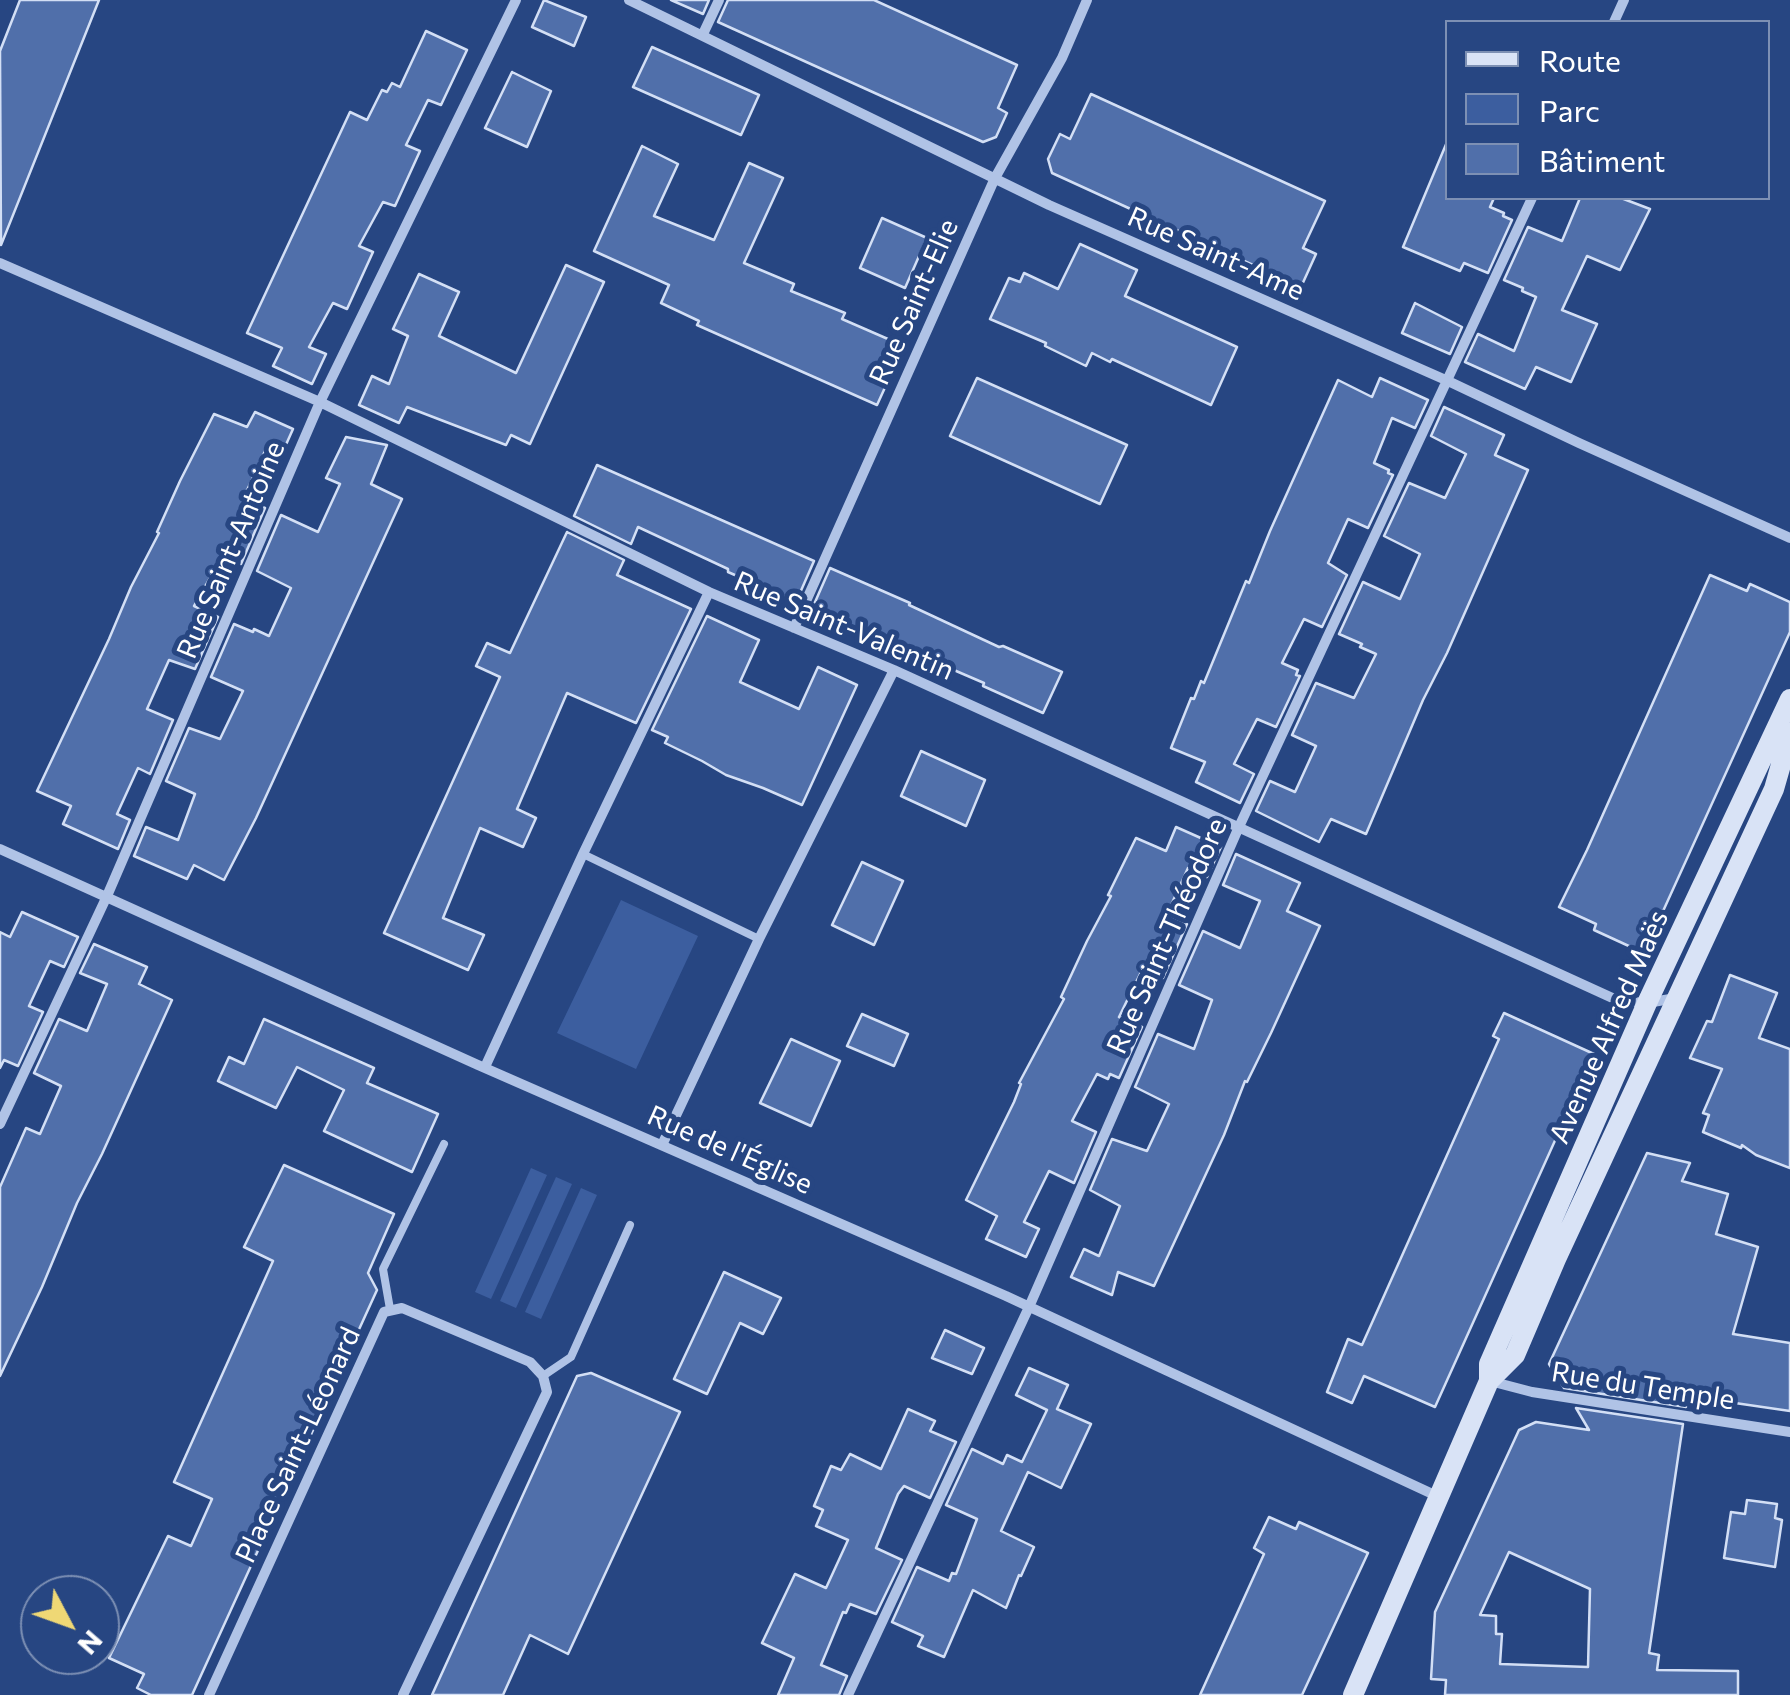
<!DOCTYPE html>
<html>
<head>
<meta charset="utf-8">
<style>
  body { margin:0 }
  #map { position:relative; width:1790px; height:1695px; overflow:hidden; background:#274682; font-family:Commissioner,sans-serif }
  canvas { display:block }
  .legend { position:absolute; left:1445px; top:20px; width:325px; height:180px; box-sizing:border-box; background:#274682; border:2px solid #7d90b4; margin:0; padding:12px 18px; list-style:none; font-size:30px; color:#fff }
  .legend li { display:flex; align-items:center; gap:20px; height:50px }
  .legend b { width:50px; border:2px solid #7d90b4 }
  .north { position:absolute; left:20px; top:1575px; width:100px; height:100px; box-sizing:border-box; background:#274682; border:2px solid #7d90b4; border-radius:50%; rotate:131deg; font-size:28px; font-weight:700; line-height:40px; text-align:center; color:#fff }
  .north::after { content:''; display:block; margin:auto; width:35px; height:45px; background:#efd875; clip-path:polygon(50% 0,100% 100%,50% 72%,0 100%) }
</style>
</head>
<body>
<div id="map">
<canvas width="1790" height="1695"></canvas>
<ul class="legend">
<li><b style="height:12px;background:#d9e3f6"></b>Route</li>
<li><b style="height:28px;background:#3c5e9f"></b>Parc</li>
<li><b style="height:28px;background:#506faa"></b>Bâtiment</li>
</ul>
<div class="north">N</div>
</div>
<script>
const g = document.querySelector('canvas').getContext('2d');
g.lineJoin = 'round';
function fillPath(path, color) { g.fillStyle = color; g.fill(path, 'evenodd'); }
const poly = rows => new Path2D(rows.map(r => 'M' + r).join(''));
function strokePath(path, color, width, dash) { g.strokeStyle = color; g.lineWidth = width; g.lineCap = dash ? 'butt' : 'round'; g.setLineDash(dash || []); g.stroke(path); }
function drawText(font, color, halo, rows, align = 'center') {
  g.font = font + ' Commissioner,sans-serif'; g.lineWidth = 10; g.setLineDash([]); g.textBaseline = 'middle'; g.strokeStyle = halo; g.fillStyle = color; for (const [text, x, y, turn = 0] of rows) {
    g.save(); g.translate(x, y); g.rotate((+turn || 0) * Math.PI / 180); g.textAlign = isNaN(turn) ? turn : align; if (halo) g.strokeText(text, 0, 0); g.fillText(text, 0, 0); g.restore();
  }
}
fillPath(poly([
  [621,900,698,936,636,1069,557,1033],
  [531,1168,547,1175,491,1299,475,1292],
  [556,1177,572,1184,516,1308,500,1301],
  [581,1188,597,1195,541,1319,525,1312]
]), '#3c5e9f');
const building = poly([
  [20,0,99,0,1,245,0,51,20,0],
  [544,0,586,17,574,46,532,27,544,0],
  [671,0,709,0,703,14,671,0],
  [728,0,874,0,1017,65,998,108,1007,113,996,137,983,142,718,22,728,0],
  [426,31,467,50,441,105,428,100,406,145,420,151,395,206,383,202,359,246,373,252,347,309,333,303,309,347,326,354,312,384,273,366,282,348,247,333,350,112,367,120,382,90,387,92,392,83,400,87,426,31],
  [652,47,759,95,741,135,633,87,652,47],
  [512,72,551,91,527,147,485,128,512,72],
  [1091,94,1325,201,1303,248,1316,254,1301,287,1052,173,1048,159,1060,134,1070,139,1091,94],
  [1447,142,1448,198,1494,198,1490,207,1504,213,1503,216,1512,220,1488,273,1464,263,1460,271,1403,247,1447,142],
  [642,146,678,164,654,216,714,240,749,163,783,178,744,263,794,284,791,291,845,313,842,319,904,346,877,405,697,325,699,321,661,303,669,285,594,251,642,146],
  [1580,198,1621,198,1650,209,1620,270,1587,256,1575,282,1562,310,1597,324,1571,382,1536,367,1525,389,1465,362,1478,334,1514,351,1536,297,1522,291,1523,288,1504,280,1528,227,1562,241,1580,198],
  [882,218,927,238,905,288,860,268,882,218],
  [1080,244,1137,270,1125,296,1237,347,1211,405,1112,359,1110,362,1092,353,1086,366,1045,346,1046,343,990,319,1009,278,1020,282,1024,273,1058,289,1080,244],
  [566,265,604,282,530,444,511,435,506,445,407,407,399,423,359,405,372,376,389,384,408,336,393,329,419,274,459,292,439,336,516,373,566,265],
  [1415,303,1462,327,1450,354,1402,333,1415,303],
  [977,378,1127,445,1100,504,950,436,977,378],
  [1380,378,1428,400,1415,428,1392,418,1374,463,1389,470,1388,473,1393,475,1368,528,1348,519,1328,563,1347,575,1322,627,1304,619,1282,663,1298,670,1296,675,1300,676,1276,727,1257,719,1234,764,1254,774,1240,803,1196,782,1205,762,1171,748,1191,698,1194,699,1201,681,1204,683,1246,581,1249,583,1270,531,1338,380,1372,397,1380,378],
  [1444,407,1504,435,1495,455,1528,470,1447,653,1423,700,1366,834,1331,819,1319,842,1256,811,1270,781,1295,792,1316,746,1292,735,1316,683,1354,698,1376,654,1360,647,1362,644,1339,634,1363,582,1400,599,1420,554,1384,536,1409,483,1445,498,1466,454,1431,436,1444,407],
  [255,412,293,429,280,458,265,451,243,499,265,508,241,564,233,560,230,566,220,560,194,606,218,617,195,669,169,660,147,709,173,720,150,774,138,768,117,814,130,820,118,849,63,824,71,806,37,791,109,639,131,587,159,533,157,532,180,481,214,414,247,427,255,412],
  [346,437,387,445,371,484,402,499,256,818,224,880,194,865,187,879,134,856,146,827,178,840,195,794,166,781,189,728,220,739,243,691,211,677,234,624,253,632,254,629,269,636,291,588,257,571,281,515,318,532,340,484,326,478,346,437],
  [597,465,814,561,796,602,728,572,728,569,638,527,631,544,574,516,597,465],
  [567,532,624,560,617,575,691,609,636,723,567,693,517,809,536,818,523,847,480,828,443,918,484,935,468,970,384,933,500,677,476,666,487,643,510,653,567,532],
  [830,568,910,603,909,605,999,647,1003,646,1062,672,1043,713,983,686,984,683,812,609,830,568],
  [1710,575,1747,591,1750,584,1790,602,1790,632,1644,953,1594,930,1596,924,1559,907,1587,850,1710,575],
  [707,616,759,640,740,682,799,709,818,667,857,685,802,805,763,788,726,775,702,761,665,743,668,737,652,730,707,616],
  [921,751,985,780,966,826,901,796,921,751],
  [1176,827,1221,847,1207,877,1188,868,1167,914,1187,924,1163,978,1142,970,1119,1017,1142,1027,1119,1078,1110,1074,1108,1079,1097,1074,1072,1121,1096,1132,1074,1183,1049,1171,1024,1222,1039,1229,1026,1257,986,1239,997,1216,966,1200,1014,1102,1021,1084,1019,1083,1064,999,1061,997,1087,941,1111,896,1108,895,1136,838,1166,851,1176,827],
  [1236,854,1300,883,1287,911,1320,926,1271,1033,1247,1082,1245,1081,1224,1135,1154,1286,1118,1272,1112,1295,1071,1277,1084,1249,1099,1256,1120,1206,1090,1190,1112,1139,1147,1151,1169,1104,1135,1087,1158,1034,1194,1049,1212,1000,1179,985,1203,931,1240,948,1260,901,1223,885,1236,854],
  [862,862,903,881,874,945,832,925,862,862],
  [22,912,78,937,64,967,50,961,29,1006,43,1012,18,1066,4,1060,0,1068,0,932,10,937,22,912],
  [94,944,147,967,139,984,172,1000,102,1154,77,1203,42,1287,0,1376,0,1187,26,1128,40,1134,61,1086,34,1073,59,1019,87,1031,107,984,80,973,94,944],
  [1730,975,1777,993,1759,1038,1790,1049,1790,1168,1756,1155,1742,1145,1741,1148,1703,1132,1709,1115,1703,1113,1722,1069,1690,1058,1707,1021,1712,1022,1730,975],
  [1504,1013,1594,1054,1435,1407,1364,1376,1352,1403,1327,1392,1348,1339,1362,1345,1499,1039,1493,1036,1504,1013],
  [862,1014,908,1034,894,1066,847,1046,862,1014],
  [264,1019,374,1068,367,1083,438,1114,412,1172,324,1131,344,1090,297,1067,276,1108,218,1081,229,1057,244,1064,264,1019],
  [791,1039,840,1061,811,1126,760,1103,791,1039],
  [1647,1153,1690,1163,1682,1181,1728,1194,1716,1234,1758,1247,1733,1334,1790,1343,1790,1411,1687,1396,1686,1407,1564,1388,1549,1364,1647,1153],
  [284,1165,394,1214,368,1273,377,1290,192,1695,151,1695,137,1688,144,1674,109,1658,168,1536,191,1546,212,1499,174,1482,273,1261,244,1247,284,1165],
  [724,1272,781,1298,763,1334,740,1323,707,1394,674,1379,724,1272],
  [945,1330,984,1348,972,1374,932,1358,945,1330],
  [1029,1368,1068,1385,1057,1409,1091,1424,1061,1488,1028,1472,1001,1531,1034,1547,1021,1576,1019,1575,1006,1608,973,1590,944,1657,918,1646,923,1636,892,1622,917,1567,949,1581,952,1573,956,1574,977,1519,946,1505,972,1449,1003,1464,1007,1455,1022,1462,1047,1410,1016,1395,1029,1368],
  [591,1373,680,1412,568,1654,530,1635,503,1695,432,1695,577,1376,591,1373],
  [1576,1408,1683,1424,1649,1653,1659,1655,1657,1670,1738,1671,1738,1695,1445,1695,1446,1680,1431,1679,1435,1612,1519,1430,1536,1422,1589,1430,1576,1408],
  [1509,1552,1590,1589,1588,1667,1500,1664,1502,1634,1496,1634,1496,1616,1480,1615,1509,1552],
  [908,1409,935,1421,930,1431,956,1442,930,1498,904,1486,898,1494,876,1548,902,1560,876,1614,850,1604,846,1613,843,1612,821,1665,847,1676,839,1695,778,1695,794,1658,762,1643,795,1574,826,1588,848,1540,816,1526,823,1510,814,1506,831,1466,841,1470,850,1454,881,1469,908,1409],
  [1747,1500,1777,1504,1775,1518,1782,1520,1775,1567,1724,1558,1731,1512,1745,1514,1747,1500],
  [1269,1517,1296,1529,1299,1522,1368,1553,1302,1695,1200,1695,1264,1554,1254,1548,1269,1517]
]);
fillPath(building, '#506faa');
strokePath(building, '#d3dff5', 2.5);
strokePath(poly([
  [583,854,759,939],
  [390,1309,383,1269,444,1144],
  [543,1376,571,1357,630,1225]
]), '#b0c3e6', 8);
strokePath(poly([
  [629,0,1049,205,1448,381,1579,443,1790,538],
  [1614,22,1624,0],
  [703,34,719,0],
  [0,263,320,402,709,592,894,670,1619,1001,1647,1003,1676,998],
  [794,628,995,178,1062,58,1087,0],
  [0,849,478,1065,1006,1296,1439,1497],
  [485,1067,583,854,709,592],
  [0,1124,107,896,320,402,516,0],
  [662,1145,759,939,894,670],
  [1490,1381,1532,1392,1790,1432],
  [209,1695,384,1312,402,1308,530,1362,543,1376,547,1392,403,1695],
  [848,1695,1029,1307,1238,829,1532,198]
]), '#b0c3e6', 10);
strokePath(poly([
  [1489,1381,1489,1364,1647,1003,1790,699],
  [1353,1695,1489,1381,1515,1355,1556,1259,1774,789,1790,733]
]), '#d9e3f6', 20);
drawText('28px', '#fff', '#274682', [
  ["Rue Saint-Ame",1216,254,24],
  ["Rue Saint-Elie",914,302,-66],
  ["Rue Saint-Antoine",231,550,-67],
  ["Rue Saint-Valentin",844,626,23],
  ["Rue Saint-Théodore",1167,936,-66],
  ["Avenue Alfred Maës",1609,1027,-66],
  ["Rue de l'Église",730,1150,24],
  ["Rue du Temple",1643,1386,9],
  ["Place Saint-Léonard",298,1445,-65]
]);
</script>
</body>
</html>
